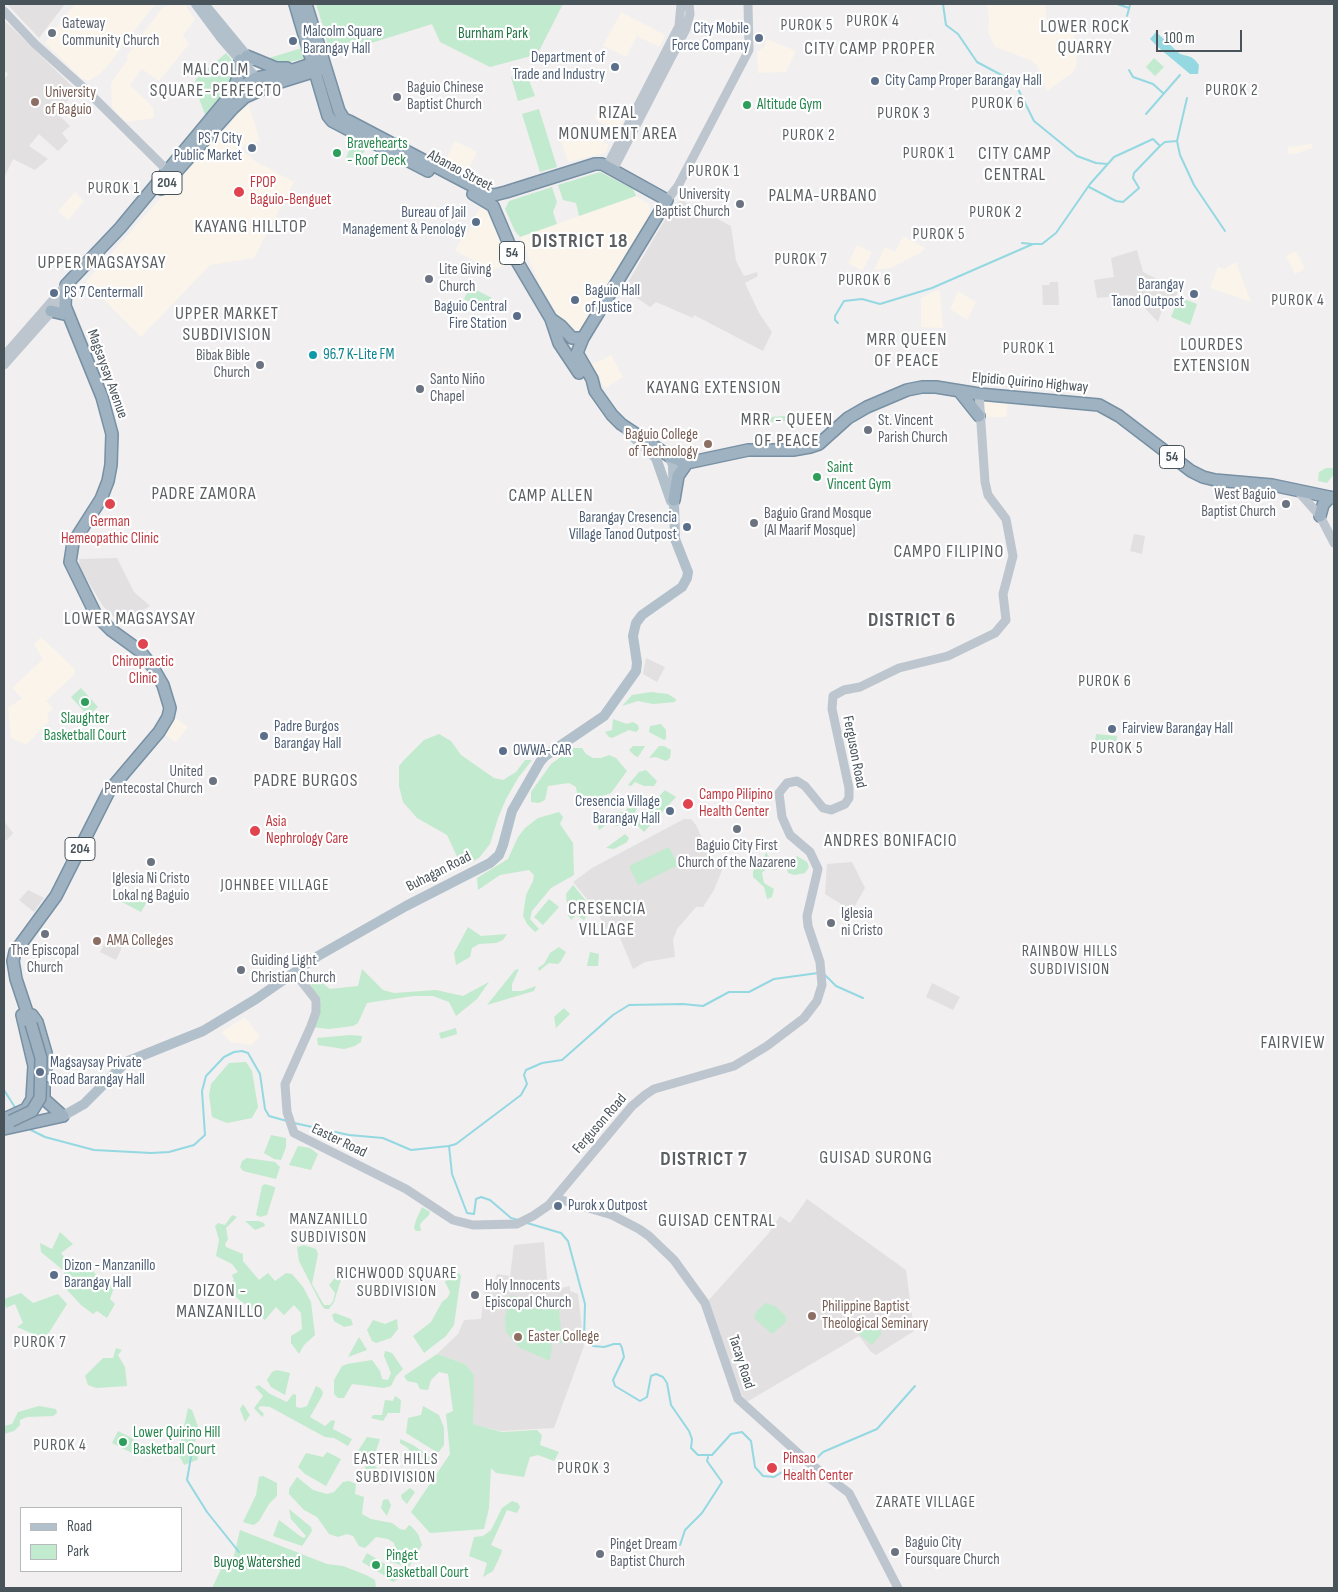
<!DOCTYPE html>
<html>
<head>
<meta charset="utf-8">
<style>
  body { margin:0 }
  #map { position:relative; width:1338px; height:1592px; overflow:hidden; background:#f1efef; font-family:"Sofia Sans Condensed",sans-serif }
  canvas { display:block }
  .frame { position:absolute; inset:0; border:5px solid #49535a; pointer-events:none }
  .legend { position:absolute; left:20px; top:1507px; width:162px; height:65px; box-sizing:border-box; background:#fff; border:1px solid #b6babd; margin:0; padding:6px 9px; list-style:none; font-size:15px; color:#49535a }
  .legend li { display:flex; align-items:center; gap:10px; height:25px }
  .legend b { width:25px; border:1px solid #b6babd }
  .scale { position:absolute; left:1156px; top:30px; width:86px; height:22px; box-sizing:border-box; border:2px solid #49535a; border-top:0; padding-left:6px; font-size:15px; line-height:18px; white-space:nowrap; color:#49535a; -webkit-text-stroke:4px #fff; paint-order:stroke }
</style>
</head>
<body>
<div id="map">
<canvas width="1338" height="1592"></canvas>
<div class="frame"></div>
<ul class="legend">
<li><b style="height:6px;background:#b1c0ca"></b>Road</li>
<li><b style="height:14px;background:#c2eace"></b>Park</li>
</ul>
<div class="scale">100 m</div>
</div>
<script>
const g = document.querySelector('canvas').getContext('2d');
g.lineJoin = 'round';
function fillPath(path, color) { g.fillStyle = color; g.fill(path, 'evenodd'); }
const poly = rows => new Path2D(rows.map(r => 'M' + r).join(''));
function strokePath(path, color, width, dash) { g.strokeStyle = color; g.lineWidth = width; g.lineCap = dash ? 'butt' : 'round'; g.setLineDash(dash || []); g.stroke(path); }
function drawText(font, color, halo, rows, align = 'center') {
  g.font = font + ' "Sofia Sans Condensed",sans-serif'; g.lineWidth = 4.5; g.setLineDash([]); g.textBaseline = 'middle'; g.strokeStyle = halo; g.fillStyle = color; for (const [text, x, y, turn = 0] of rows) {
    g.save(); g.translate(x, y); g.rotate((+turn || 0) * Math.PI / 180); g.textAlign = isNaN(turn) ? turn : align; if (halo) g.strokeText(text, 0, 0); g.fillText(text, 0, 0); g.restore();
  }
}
fillPath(poly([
  [75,4,155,4,109,64,100,74,88,81,81,78,45,43],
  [171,4,185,4,195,20,183,35,189,44,159,81,142,69,130,85,153,107,154,118,126,122,112,108,111,83,128,59,126,57,162,8],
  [987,4,1045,4,1048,30,1074,29,1077,64,1073,72,1047,91,1037,65,1030,60,995,47,988,32,989,19],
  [621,12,665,35,659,47,637,36,626,57,603,46],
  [767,39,796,51,786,72,758,73,757,52,764,47],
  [602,102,627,115,618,131,594,119],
  [248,103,260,141,245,145,241,149,255,161,294,182,254,258,210,265,141,337,86,282,220,131,222,133],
  [587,133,609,145,605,153,568,162,561,141],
  [455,141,477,152,465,176,443,165],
  [1312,144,1312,148,1299,153,1288,154,1288,147],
  [75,192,84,201,68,220,58,211],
  [636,196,649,204,651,213,584,325,579,332,567,329,540,286,520,237],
  [482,206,490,216,508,264,493,270,455,251,464,234,469,232,474,217],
  [903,236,925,248,920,253,891,268,874,270,885,247,895,252],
  [857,245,872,252,862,271,848,263],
  [1296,251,1305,269,1295,274,1286,256],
  [1236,262,1251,302,1210,288,1218,267,1224,269],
  [937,290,940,291,943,328,921,327,921,298],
  [958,291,976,302,967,320,950,309],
  [611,355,623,377,605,388,591,365],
  [984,400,1008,402,1006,417,981,417,982,402],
  [41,637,75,669,74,675,46,701,53,709,47,714,49,721,26,745,11,738,8,708,22,698,12,688,43,659,34,644],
  [174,717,188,727,176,742,165,735],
  [245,1017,260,1037,251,1045,230,1042,222,1032]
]), '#faf4ea');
fillPath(poly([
  [7,4,65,4,39,38],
  [4,20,77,91,56,112,70,126,62,133,68,141,58,151,39,134,29,146,48,159,35,170,13,159,4,178,4,80,8,74,4,70],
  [681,200,731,226,736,261,744,276,757,272,758,276,745,283,759,313,772,332,763,351,694,315,693,318,656,302,650,307,624,289,673,206],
  [1137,250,1143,272,1179,290,1174,300,1166,299,1158,322,1138,301,1129,295,1097,298,1094,280,1114,277,1111,258],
  [1050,282,1058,282,1059,305,1043,305,1042,285,1049,285],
  [1134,534,1145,536,1142,554,1130,551],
  [117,558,134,592,150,606,121,624,103,606,79,567,79,559],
  [646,658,665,667,657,682,643,674],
  [684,819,691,819,696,825,713,862,723,864,722,870,714,890,703,907,696,907,677,929,673,940,675,957,645,962,633,969,615,926,606,929,596,910,573,882,592,868],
  [4,821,13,833,7,840,4,840],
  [852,862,865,888,852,911,825,894,827,864],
  [28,890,44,898,34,912,19,900],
  [109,935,124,943,116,960,100,952],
  [932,983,960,997,953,1010,926,997],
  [807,1199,906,1270,914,1331,876,1355,871,1352,859,1336,745,1403,708,1301,768,1234,780,1216,790,1223],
  [544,1242,548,1291,570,1286,570,1291,578,1294,584,1346,554,1428,501,1431,472,1424,474,1375,465,1364,437,1354,458,1334,464,1320,481,1319,486,1280,495,1282,497,1274,510,1276,514,1245]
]), '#e2e0e0');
fillPath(poly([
  [316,4,563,4,539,51,531,56,490,67,440,42,432,24,333,55,328,51,326,36],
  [302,48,306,58,281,64,269,61,269,58],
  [226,53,237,66,233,82,206,117,194,85,196,79],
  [1154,58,1164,67,1155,76,1146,67],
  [526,72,535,96,518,101,511,77],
  [539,109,557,167,540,172,522,114],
  [353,141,366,148,358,163,346,158],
  [600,172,633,189,636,196,579,216,576,203,563,200,558,185],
  [552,187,557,202,553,212,557,224,520,237,515,231,505,209,509,201],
  [470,287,492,298,486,310,464,299],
  [1179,297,1197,304,1190,325,1171,317],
  [786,416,787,421,769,422,769,417],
  [1326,468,1333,468,1334,474,1327,483,1318,481,1319,472],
  [81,688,98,707,88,716,71,697],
  [651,692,668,694,676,699,675,702,653,704,638,701,622,706,632,695],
  [613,719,627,724,633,722,638,725,639,729,636,732,629,730,612,738,609,737,605,732,612,730],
  [661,724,666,730,666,739,664,740,649,732,650,726],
  [439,734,451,741,461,755,494,778,503,780,516,772,525,760,532,760,518,778,506,799,498,818,490,844,479,858,462,867,447,835,417,818,403,802,399,786,399,766,404,760,424,740],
  [1096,734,1117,736,1116,744,1095,742],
  [633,746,645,746,644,748,638,757,635,756,629,750],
  [659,746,664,746,671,750,670,758,666,761,656,757,649,758],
  [573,748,582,748,586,754,593,758,601,758,609,755,616,758,627,771,611,793,594,799,588,808,578,799,576,787,569,783,548,786,545,800,539,803,531,802,531,792,551,764],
  [646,770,657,781,654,786,644,786,635,782,631,786,628,785,639,772],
  [665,790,676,797,644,832,636,824,645,811],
  [636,802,638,805,635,813,630,818,618,826,607,824,599,830,598,826,612,813,625,812,631,803],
  [559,812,563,817,560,824,573,843,574,875,551,888,532,911,530,919,539,929,535,932,527,924,523,916,526,895,533,881,534,875,529,870,500,875,478,890,477,878,508,859,518,837,525,828,538,818],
  [625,834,629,838,627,842,614,849,606,848],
  [669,847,678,865,638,885,629,866],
  [766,852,771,861,778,861,777,870,766,869,762,873,764,883,774,889,772,897,767,899,764,887,753,877,753,873,755,862,763,859],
  [797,856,807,862,809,867,805,873,794,875,788,873,787,869],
  [573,885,592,908,584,920,576,915,571,920,568,915,566,894],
  [126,889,148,900,141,912,120,901],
  [549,899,559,907,543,925,534,917],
  [468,927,481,936,507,934,503,940,496,943,479,944,472,948,470,957,456,965,454,953],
  [559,947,566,952,561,961,558,964,549,963,539,971,538,968,544,964,550,953],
  [590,952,599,954,598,966,587,966],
  [362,969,383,990,394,993,436,990,463,996,489,982,477,999,456,1016,449,1002,433,996,413,996,367,1003,358,1023,353,1026,329,1029,312,1027,321,1000,314,993,307,976,316,978,330,989,358,986],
  [519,969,512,984,512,991,522,991,536,986,534,991,487,1005,515,970],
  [564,1008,570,1014,556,1028,554,1017],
  [456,1028,457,1034,441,1039,439,1033],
  [350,1035,362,1036,361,1042,355,1046,344,1049,318,1045,317,1038],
  [246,1062,252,1071,258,1107,252,1118,227,1123,212,1117,209,1095,211,1084,229,1063],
  [271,1135,286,1138,286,1147,281,1160,274,1159,264,1153],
  [298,1146,310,1148,318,1154,311,1170,289,1165],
  [247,1158,275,1162,280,1167,276,1179,243,1171,240,1167,242,1161],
  [265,1184,275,1187,275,1189,267,1215,260,1217,256,1215,262,1186],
  [422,1207,430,1212,429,1215,420,1224,421,1231,416,1231,414,1228,416,1220],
  [232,1215,237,1217,226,1228,228,1239,225,1244,226,1247,243,1254,243,1261,259,1280,268,1273,275,1281,286,1273,292,1274,303,1287,311,1302,315,1335,304,1345,299,1354,291,1343,291,1336,302,1329,301,1313,294,1305,284,1315,276,1307,265,1320,228,1291,228,1287,234,1280,232,1275,238,1272,232,1264,216,1256,219,1240,215,1226,218,1223,225,1225],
  [245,1221,259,1221,264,1223,265,1226,255,1230],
  [60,1232,73,1244,61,1253,72,1267,84,1260,97,1276,114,1287,110,1299,115,1304,107,1318,97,1311,93,1314,81,1305,67,1290,64,1271,41,1252,40,1243,52,1249],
  [304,1245,316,1249,318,1254,312,1284,324,1305,330,1305,333,1301,335,1293,329,1285,340,1272,343,1273,334,1302,329,1309,325,1309,322,1306,299,1261,297,1247],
  [452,1273,459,1273,461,1276,454,1325,446,1336,424,1353,413,1336,431,1322,442,1302,448,1297,450,1292,445,1282],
  [21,1293,33,1303,58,1294,67,1304,45,1339,17,1327,23,1323,15,1304,6,1308,4,1299],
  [510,1295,553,1304,559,1309,562,1343,552,1343,550,1361,520,1348,506,1332,505,1319],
  [766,1303,775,1306,786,1316,786,1322,772,1334,754,1318,756,1312],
  [335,1313,351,1319,353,1325,344,1327,334,1321,332,1315],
  [863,1317,882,1333,872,1345,853,1329],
  [397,1319,398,1329,391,1338,376,1343,372,1341,367,1330,373,1320,385,1324],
  [359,1337,367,1350,348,1357],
  [116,1348,122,1350,118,1355,125,1367,127,1386,96,1388,88,1385,85,1376,103,1358,113,1358],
  [385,1351,392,1353,403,1369,396,1376,391,1386,384,1388,352,1384,344,1398,338,1398,334,1394,334,1380,342,1366,347,1364,372,1360,380,1371,382,1379,388,1380,391,1373,384,1356],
  [437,1354,465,1364,474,1375,473,1424,502,1432,537,1430,542,1435,540,1445,559,1452,554,1461,538,1455,530,1457,524,1477,496,1473,491,1468,489,1508,484,1529,430,1533,411,1512,450,1454,446,1414,453,1411,448,1374,439,1372,431,1380,428,1390,420,1389,417,1383,407,1381,404,1376],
  [277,1370,290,1373,285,1395,271,1387,267,1380,272,1372],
  [259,1385,270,1394,287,1402,293,1394,296,1395,296,1407,301,1408,307,1406,316,1386,320,1388,323,1392,322,1396,310,1417,325,1426,332,1420,335,1421,333,1429,352,1439,348,1446,334,1438,325,1437,270,1407,261,1406,258,1408,264,1414,262,1417,254,1408,263,1396,255,1387],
  [395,1396,401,1400,400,1413,388,1413,383,1421,371,1418,373,1415,382,1415,385,1400,393,1401],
  [243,1404,250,1415,245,1422,240,1409],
  [39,1406,56,1409,57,1413,53,1416,27,1417,20,1420,20,1425,14,1431,4,1434,4,1426,12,1424,18,1412],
  [423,1406,439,1415,444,1428,444,1445,438,1453,406,1433,408,1418,421,1415],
  [188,1408,192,1410,200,1432,194,1443,198,1458,197,1460,184,1465,180,1457,166,1453,168,1449,178,1448,180,1445],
  [118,1431,134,1439,133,1442,141,1446,136,1455,112,1443],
  [367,1437,380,1439,372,1463,377,1468,375,1474,383,1482,381,1485,369,1478,364,1483,362,1481,366,1463,356,1454],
  [400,1439,413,1445,436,1461,431,1465,420,1457,412,1457,401,1468,410,1452,408,1448,400,1443],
  [327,1452,341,1459,326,1486,305,1474,298,1467,306,1453,323,1457],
  [263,1476,277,1483,277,1496,269,1504,259,1521,254,1525,249,1524,243,1522,256,1495,259,1477],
  [297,1477,313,1490,327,1494,334,1492,343,1482,349,1481,356,1484,355,1494,364,1497,362,1514,371,1519,392,1523,400,1529,405,1530,409,1525,412,1527,418,1534,422,1545,409,1567,390,1562,396,1550,394,1543,388,1539,376,1537,365,1548,359,1546,353,1536,347,1534,338,1537,329,1534,317,1517,304,1510,289,1494,289,1489],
  [410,1488,415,1492,407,1504,402,1499,401,1495],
  [388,1499,391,1505,387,1516,381,1508,383,1500],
  [512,1501,518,1503,520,1507,517,1513,507,1510,491,1545,502,1550,501,1554,493,1571,483,1577,487,1563,469,1556,474,1537,483,1536,491,1530,502,1508],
  [289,1509,311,1527,312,1531,302,1546,273,1536,279,1520,300,1536,304,1538,306,1536,291,1519],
  [240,1530,327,1564,343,1566,366,1575,375,1580,376,1588,212,1588,224,1563,233,1560],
  [367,1553,390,1567,385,1576,362,1562],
  [391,1567,403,1577,393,1582,387,1578]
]), '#c2eace');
fillPath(poly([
  [1156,32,1180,54,1191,57,1195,60,1199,65,1198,74,1190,74,1159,48,1150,39]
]), '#94d8e2');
strokePath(poly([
  [943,4,946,25,958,34,977,62,1009,79,1017,87,1034,121,1077,156,1096,163,1108,164],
  [1117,4,1129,8],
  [1127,16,1130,5],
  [1129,70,1133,77,1153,84,1163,93],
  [1187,98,1177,141,1180,155,1194,185,1225,231],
  [1146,114,1180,75],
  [1089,187,1116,201,1123,202,1139,188,1133,178,1134,173,1160,146],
  [1022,243,1032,244],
  [838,323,835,320,835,316,844,301,862,299,880,304,932,288,1033,244,1042,244,1056,233,1090,184,1114,157,1153,139,1160,146,1165,142,1177,141],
  [825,975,836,986,863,998],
  [4,1090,16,1109],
  [294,1123,349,1135,383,1138,411,1150,449,1146,452,1174,467,1213,474,1214,476,1199,481,1197,490,1200,511,1218,518,1220],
  [27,1128,45,1137,94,1150,151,1153,169,1152,194,1145,205,1135,202,1091,206,1076,224,1057,234,1052,242,1051,248,1053,260,1074,265,1109,269,1116,287,1121],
  [449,1146,456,1144,521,1095,527,1084,524,1075,526,1070,542,1063,562,1060,613,1015,629,1005,683,1004,703,1006,729,992,749,992,774,979,818,973],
  [527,1223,561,1233,568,1241,585,1304,584,1340,593,1346,604,1347,614,1344,620,1344,622,1348,624,1357,613,1380,615,1386,640,1401,647,1397,651,1376,656,1374,663,1377,667,1383,671,1405,689,1431,692,1439,691,1448,698,1455,712,1455,731,1434,742,1432,751,1441,755,1467,763,1476,774,1477,787,1469,804,1473,809,1468],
  [192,1451,187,1480,207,1512,239,1552],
  [813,1462,823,1452,877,1429,915,1386],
  [680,1545,685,1530,702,1513,722,1482,707,1461,708,1457]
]), '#94d8e2', 2);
const trunk = poly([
  [295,4,328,116,332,121,428,171],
  [306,4,339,111,344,119,349,121,486,193,494,195,506,192,595,164,602,164,667,200,583,338,577,353,592,379,595,391,612,415,621,424,669,456,687,463,748,450,793,450,810,447,819,444,848,418,867,407,907,390,922,387,936,387,979,394,1099,405,1119,416,1191,471,1203,477,1215,480,1272,485,1334,498],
  [247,56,276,68,287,68],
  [233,91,240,71,240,60],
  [161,189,232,109,245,97,274,84,322,69],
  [473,194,493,206,515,258,551,319,559,343,579,373],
  [51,311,68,315],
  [551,319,561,326,572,338,583,338],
  [959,391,979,416],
  [674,500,678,476,687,463],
  [1320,516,1323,505,1330,497],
  [32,1015,37,1022,46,1053,46,1068],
  [31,1024,16,979,13,961,15,952,56,896,109,791,159,732,168,717,170,708,163,685,152,666,140,651,111,630,96,615,70,562,73,543,101,499,108,481,111,465,112,434,102,397,65,306,66,285,120,228,233,92,256,78,296,69,323,60],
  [44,1087,44,1099,63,1116],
  [4,1119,26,1109,32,1099,34,1066,22,1015],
  [4,1129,63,1116]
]);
strokePath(trunk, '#7790a4', 14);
strokePath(poly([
  [4,11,35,44,84,88,167,170],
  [607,166,679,26,681,4],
  [613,170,686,29,690,14,689,4],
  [667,200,678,186,749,50,748,4],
  [4,356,66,285],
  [4,365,61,301],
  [1297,490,1320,516,1334,543],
  [295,973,316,1000,316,1012,311,1026,285,1084,287,1112,294,1133,406,1189,453,1220,473,1225,517,1224,533,1216,549,1205,632,1106,645,1095,654,1089,734,1066,767,1046,804,1018,817,1001,822,985,820,962,808,926,807,916,818,869,810,852,790,835,782,817,779,793,787,783,797,781,805,786,823,808,831,810,845,804,849,798,849,788,832,709,833,696,844,690,860,687,899,668,948,656,995,633,1006,620,1003,594,1013,556,1006,519,988,495,985,482,979,394],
  [555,1198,612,1215,639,1229,649,1236,674,1260,705,1303,738,1399,808,1462,849,1493,898,1588]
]), '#bdc6ce', 9);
strokePath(poly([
  [196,4,222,39,256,78],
  [204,4,251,61],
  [627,431,656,458,671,501],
  [63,1116,84,1104,126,1062,203,1031,256,999,318,956,406,906,490,863,499,855,503,845,512,811,540,762,545,756,604,716,636,671,637,663,633,636,636,623,642,615,682,587,687,578,688,572,675,539,673,465,669,456]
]), '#b1c0ca', 10);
strokePath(trunk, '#9eb2c1', 11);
const trunkBridge = poly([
  [11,1121,32,1111,40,1098,41,1058,31,1024]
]);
strokePath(trunkBridge, '#7790a4', 14, []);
strokePath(trunkBridge, '#9eb2c1', 11);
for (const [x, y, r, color] of [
  [52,33,5,"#6b7280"],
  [759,38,5,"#5c6f8a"],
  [293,41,5,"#5c6f8a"],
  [615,67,5,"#5c6f8a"],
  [875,81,5,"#5c6f8a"],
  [397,97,5,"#6b7280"],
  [35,102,5,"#8d6e63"],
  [747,105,5,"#2e9e5b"],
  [252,148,5,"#5c6f8a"],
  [337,153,5,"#2e9e5b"],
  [239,192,6,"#e0444e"],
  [740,204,5,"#6b7280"],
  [476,222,5,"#5c6f8a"],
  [429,279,5,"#6b7280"],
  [54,293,5,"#5c6f8a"],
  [1194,294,5,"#5c6f8a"],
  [575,300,5,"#5c6f8a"],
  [517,316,5,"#5c6f8a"],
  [313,355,5,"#0f9aa8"],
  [260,365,5,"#6b7280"],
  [420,389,5,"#6b7280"],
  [868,430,5,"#6b7280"],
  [708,444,5,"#8d6e63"],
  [817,477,5,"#2e9e5b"],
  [110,504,6,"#e0444e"],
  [1286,504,5,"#6b7280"],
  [754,523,5,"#6b7280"],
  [687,527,5,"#5c6f8a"],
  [143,644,6,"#e0444e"],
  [85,702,5,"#2e9e5b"],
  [1112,729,5,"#5c6f8a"],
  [264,736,5,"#5c6f8a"],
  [503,751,5,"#5c6f8a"],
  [213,781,5,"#6b7280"],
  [688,804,6,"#e0444e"],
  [670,811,5,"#5c6f8a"],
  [737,829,5,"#6b7280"],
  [255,831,6,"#e0444e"],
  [151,862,5,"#6b7280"],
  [831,923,5,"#6b7280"],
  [45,934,5,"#6b7280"],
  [97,941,5,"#8d6e63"],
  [241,970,5,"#6b7280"],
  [40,1072,5,"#5c6f8a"],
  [558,1206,5,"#5c6f8a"],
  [54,1275,5,"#5c6f8a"],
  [475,1295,5,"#6b7280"],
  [812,1316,5,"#8d6e63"],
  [518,1337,5,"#8d6e63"],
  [123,1442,5,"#2e9e5b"],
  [772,1468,6,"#e0444e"],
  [895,1552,5,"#6b7280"],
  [600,1554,5,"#6b7280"],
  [376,1565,5,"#2e9e5b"]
]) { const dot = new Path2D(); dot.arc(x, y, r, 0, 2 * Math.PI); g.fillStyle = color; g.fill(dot); strokePath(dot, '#fff', 2); }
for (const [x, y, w] of [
  [167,183,30],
  [512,253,25],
  [1172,457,25],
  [80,849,30]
]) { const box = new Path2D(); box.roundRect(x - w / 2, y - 11.5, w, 23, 4); g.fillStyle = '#fff'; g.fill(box); strokePath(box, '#49535a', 1); }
drawText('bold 14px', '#49535a', null, [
  ["204",167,183],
  ["54",512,253],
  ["54",1172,457],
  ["204",80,849]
]);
drawText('15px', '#5b616d', '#fff', [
  ["Gateway",62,24],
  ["Community Church",62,41],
  ["Baguio Chinese",407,88],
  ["Baptist Church",407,105],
  ["University",730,195,"right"],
  ["Baptist Church",730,212,"right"],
  ["Lite Giving",439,270],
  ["Church",439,287],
  ["Bibak Bible",250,356,"right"],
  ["Church",250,373,"right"],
  ["Santo Niño",430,380],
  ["Chapel",430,397],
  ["St. Vincent",878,421],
  ["Parish Church",878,438],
  ["West Baguio",1276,495,"right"],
  ["Baptist Church",1276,512,"right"],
  ["Baguio Grand Mosque",764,514],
  ["(Al Maarif Mosque)",764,531],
  ["United",203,772,"right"],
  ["Pentecostal Church",203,789,"right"],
  ["Baguio City First",737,846,"center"],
  ["Church of the Nazarene",737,863,"center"],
  ["Iglesia Ni Cristo",151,879,"center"],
  ["Lokal ng Baguio",151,896,"center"],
  ["Iglesia",841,914],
  ["ni Cristo",841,931],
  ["The Episcopal",45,951,"center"],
  ["Church",45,968,"center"],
  ["Guiding Light",251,961],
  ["Christian Church",251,978],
  ["Holy Innocents",485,1286],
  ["Episcopal Church",485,1303],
  ["Baguio City",905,1543],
  ["Foursquare Church",905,1560],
  ["Pinget Dream",610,1545],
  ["Baptist Church",610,1562]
], 'left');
drawText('15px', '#4e5e75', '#fff', [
  ["City Mobile",749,29,"right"],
  ["Force Company",749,46,"right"],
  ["Malcolm Square",303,32],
  ["Barangay Hall",303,49],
  ["Department of",605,58,"right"],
  ["Trade and Industry",605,75,"right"],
  ["City Camp Proper Barangay Hall",885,81],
  ["PS 7 City",242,139,"right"],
  ["Public Market",242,156,"right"],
  ["Bureau of Jail",466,213,"right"],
  ["Management & Penology",466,230,"right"],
  ["Barangay",1184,285,"right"],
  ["Tanod Outpost",1184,302,"right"],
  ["Baguio Hall",585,291],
  ["of Justice",585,308],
  ["PS 7 Centermall",64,293],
  ["Baguio Central",507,307,"right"],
  ["Fire Station",507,324,"right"],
  ["Barangay Cresencia",677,518,"right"],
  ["Village Tanod Outpost",677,535,"right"],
  ["Padre Burgos",274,727],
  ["Barangay Hall",274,744],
  ["Fairview Barangay Hall",1122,729],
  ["OWWA-CAR",513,751],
  ["Cresencia Village",660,802,"right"],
  ["Barangay Hall",660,819,"right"],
  ["Magsaysay Private",50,1063],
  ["Road Barangay Hall",50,1080],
  ["Purok x Outpost",568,1206],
  ["Dizon - Manzanillo",64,1266],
  ["Barangay Hall",64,1283]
], 'left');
drawText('15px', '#217444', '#fff', [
  ["Burnham Park",493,34],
  ["Buyog Watershed",257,1563]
]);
drawText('15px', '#785e54', '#fff', [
  ["University",45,93],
  ["of Baguio",45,110],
  ["Baguio College",698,435,"right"],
  ["of Technology",698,452,"right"],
  ["AMA Colleges",107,941],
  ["Philippine Baptist",822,1307],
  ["Theological Seminary",822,1324],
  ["Easter College",528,1337]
], 'left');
drawText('15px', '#27864d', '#fff', [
  ["Altitude Gym",757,105],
  ["Bravehearts",347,144],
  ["- Roof Deck",347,161],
  ["Saint",827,468],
  ["Vincent Gym",827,485],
  ["Slaughter",85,719,"center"],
  ["Basketball Court",85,736,"center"],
  ["Lower Quirino Hill",133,1433],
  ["Basketball Court",133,1450],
  ["Pinget",386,1556],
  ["Basketball Court",386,1573]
], 'left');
drawText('15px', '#49535a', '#fff', [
  ["Abanao Street",460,171,28],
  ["Magsaysay Avenue",107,374,70],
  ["Elpidio Quirino Highway",1030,383,5],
  ["Ferguson Road",854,752,79],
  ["Buhagan Road",439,872,-27],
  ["Ferguson Road",600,1124,-49],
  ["Easter Road",339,1141,26],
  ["Tacay Road",741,1362,72]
]);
drawText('15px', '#be3a42', '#fff', [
  ["FPOP",250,183],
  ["Baguio-Benguet",250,200],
  ["German",110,522,"center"],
  ["Hemeopathic Clinic",110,539,"center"],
  ["Chiropractic",143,662,"center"],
  ["Clinic",143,679,"center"],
  ["Campo Pilipino",699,795],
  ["Health Center",699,812],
  ["Asia",266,822],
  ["Nephrology Care",266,839],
  ["Pinsao",783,1459],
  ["Health Center",783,1476]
], 'left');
drawText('15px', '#0d838f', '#fff', [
  ["96.7 K-Lite FM",323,355]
], 'left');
g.letterSpacing = '1px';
drawText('16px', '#5c6063', '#fff', [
  ["PUROK 4",873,22],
  ["PUROK 5",807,26],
  ["PUROK 2",1232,91],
  ["PUROK 6",998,104],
  ["PUROK 3",904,114],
  ["PUROK 2",809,136],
  ["PUROK 1",929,154],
  ["PUROK 1",714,172],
  ["PUROK 1",114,189],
  ["PUROK 2",996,213],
  ["PUROK 5",939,235],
  ["PUROK 7",801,260],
  ["PUROK 6",865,281],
  ["PUROK 4",1298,301],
  ["PUROK 1",1029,349],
  ["PUROK 6",1105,682],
  ["PUROK 5",1117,749],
  ["JOHNBEE VILLAGE",275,886],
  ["RAINBOW HILLS",1070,952],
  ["SUBDIVISION",1070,970],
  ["MANZANILLO",329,1220],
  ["SUBDIVISON",329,1238],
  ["RICHWOOD SQUARE",397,1274],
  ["SUBDIVISION",397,1292],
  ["PUROK 7",40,1343],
  ["PUROK 4",60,1446],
  ["EASTER HILLS",396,1460],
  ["SUBDIVISION",396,1478],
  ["PUROK 3",584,1469],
  ["ZARATE VILLAGE",926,1503]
]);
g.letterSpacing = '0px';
g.letterSpacing = '1px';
drawText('18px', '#5c6063', '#fff', [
  ["LOWER ROCK",1085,27],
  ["QUARRY",1085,48],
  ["CITY CAMP PROPER",870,49],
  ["MALCOLM",216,70],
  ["SQUARE-PERFECTO",216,91],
  ["RIZAL",618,113],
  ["MONUMENT AREA",618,134],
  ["CITY CAMP",1015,154],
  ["CENTRAL",1015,175],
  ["PALMA-URBANO",823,196],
  ["KAYANG HILLTOP",251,227],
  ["UPPER MAGSAYSAY",102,263],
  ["UPPER MARKET",227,314],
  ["SUBDIVISION",227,335],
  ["MRR QUEEN",907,340],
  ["OF PEACE",907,361],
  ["LOURDES",1212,345],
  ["EXTENSION",1212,366],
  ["KAYANG EXTENSION",714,388],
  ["MRR - QUEEN",787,420],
  ["OF PEACE",787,441],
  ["PADRE ZAMORA",204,494],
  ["CAMP ALLEN",551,496],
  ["CAMPO FILIPINO",949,552],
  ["LOWER MAGSAYSAY",130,619],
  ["PADRE BURGOS",306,781],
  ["ANDRES BONIFACIO",891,841],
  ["CRESENCIA",607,909],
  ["VILLAGE",607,930],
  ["FAIRVIEW",1293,1043],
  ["GUISAD SURONG",876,1158],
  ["GUISAD CENTRAL",717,1221],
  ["DIZON -",220,1291],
  ["MANZANILLO",220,1312]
]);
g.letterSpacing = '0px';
g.letterSpacing = '1px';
drawText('bold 20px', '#5c6063', '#fff', [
  ["DISTRICT 18",580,242],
  ["DISTRICT 6",912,621],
  ["DISTRICT 7",704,1160]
]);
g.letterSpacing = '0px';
</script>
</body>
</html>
